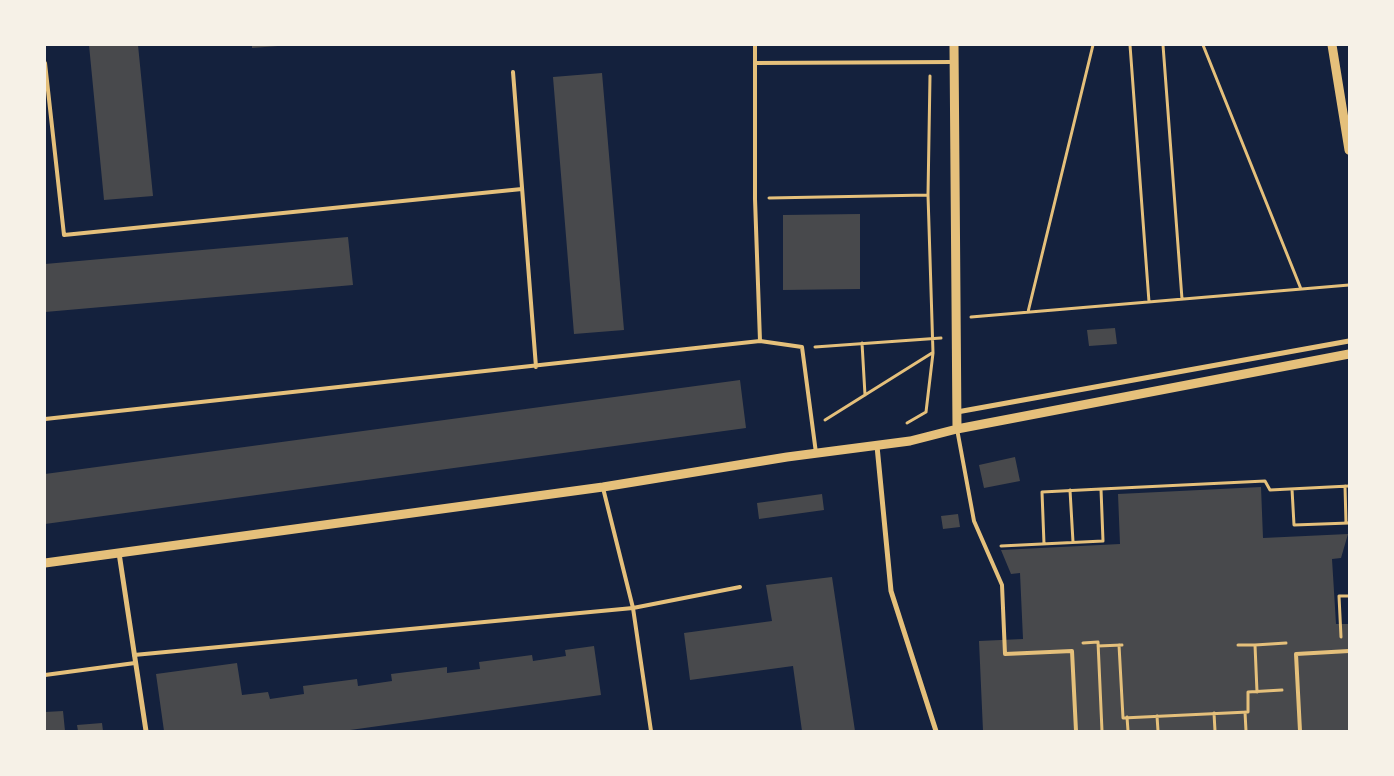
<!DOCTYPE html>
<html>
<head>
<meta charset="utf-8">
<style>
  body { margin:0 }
  #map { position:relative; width:1394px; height:776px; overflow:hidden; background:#14213d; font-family:"Noto Sans",sans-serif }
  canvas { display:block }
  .frame { position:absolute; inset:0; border:46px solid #f6f1e7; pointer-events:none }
</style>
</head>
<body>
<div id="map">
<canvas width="1394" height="776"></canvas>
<div class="frame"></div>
</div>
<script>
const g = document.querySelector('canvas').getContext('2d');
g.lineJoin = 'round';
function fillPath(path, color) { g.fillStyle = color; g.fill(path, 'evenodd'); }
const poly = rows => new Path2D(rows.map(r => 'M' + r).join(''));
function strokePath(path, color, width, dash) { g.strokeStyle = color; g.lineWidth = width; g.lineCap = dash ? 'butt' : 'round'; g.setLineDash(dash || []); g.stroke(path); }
fillPath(poly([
  [89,45,138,45,153,196,104,200],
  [252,45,278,45,278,46,252,48],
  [602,73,624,330,574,334,553,77],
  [860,214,860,289,783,290,783,215],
  [348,237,353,285,45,312,45,264],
  [1115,328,1117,344,1089,346,1087,330],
  [740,380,746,428,45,524,45,474],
  [1015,457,1020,481,984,488,979,465],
  [1261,487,1263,538,1348,534,1341,558,1332,559,1336,624,1349,624,1349,731,983,731,979,641,1023,639,1020,573,1011,574,1001,550,1120,544,1118,494],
  [822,494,824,510,759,519,757,503],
  [958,514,960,527,943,529,941,516],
  [832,577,855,731,802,731,793,666,690,680,684,633,772,621,766,585],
  [594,646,601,695,343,731,164,731,156,674,237,663,242,695,268,692,270,699,304,694,303,686,357,679,358,686,392,681,391,674,447,667,447,673,480,669,479,662,532,655,533,661,566,656,565,650],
  [63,711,65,731,45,731,45,712],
  [102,723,103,731,78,731,77,725]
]), '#48494c');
strokePath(poly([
  [1130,45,1149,302],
  [1163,45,1182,299],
  [1203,45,1301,289],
  [769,198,928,195],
  [1028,312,1093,45],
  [971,317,1349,285],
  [862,343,865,395],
  [815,347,941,338],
  [825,420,932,353],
  [907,423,926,412,933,353,928,195,930,76],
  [1345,486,1346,523],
  [1292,489,1294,525,1349,523],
  [1070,490,1073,542],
  [1044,544,1042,492,1101,489],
  [1001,546,1103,541,1101,489,1265,481,1270,490,1349,486],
  [1341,637,1339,596,1349,596],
  [1083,643,1098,642,1102,731],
  [1119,645,1123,718,1248,712,1248,692,1282,690],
  [1238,645,1255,645,1257,692],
  [1255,645,1286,643],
  [1098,646,1122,645],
  [1245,712,1246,731],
  [1214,713,1215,731],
  [1157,716,1158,731],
  [1127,717,1128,731]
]), '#e5c07b', 3);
strokePath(poly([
  [755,45,755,199,760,341],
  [45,63,64,235,522,189],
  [755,63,953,62],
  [513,72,536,367],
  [45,419,760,341,802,347,816,453],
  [957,429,974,521,1002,585,1005,654,1072,651,1076,731],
  [603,488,633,608,651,731],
  [134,655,633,608,740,587],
  [45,675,135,663],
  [1300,731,1296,654,1349,651]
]), '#e5c07b', 4);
strokePath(poly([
  [957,412,1349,341],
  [877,446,891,591,936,731],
  [119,553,146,731]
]), '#e5c07b', 5);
strokePath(poly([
  [954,45,957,429],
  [1332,45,1349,150],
  [45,563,603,487,787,457,910,441,957,429,1349,354]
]), '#e5c07b', 9);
</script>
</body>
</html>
